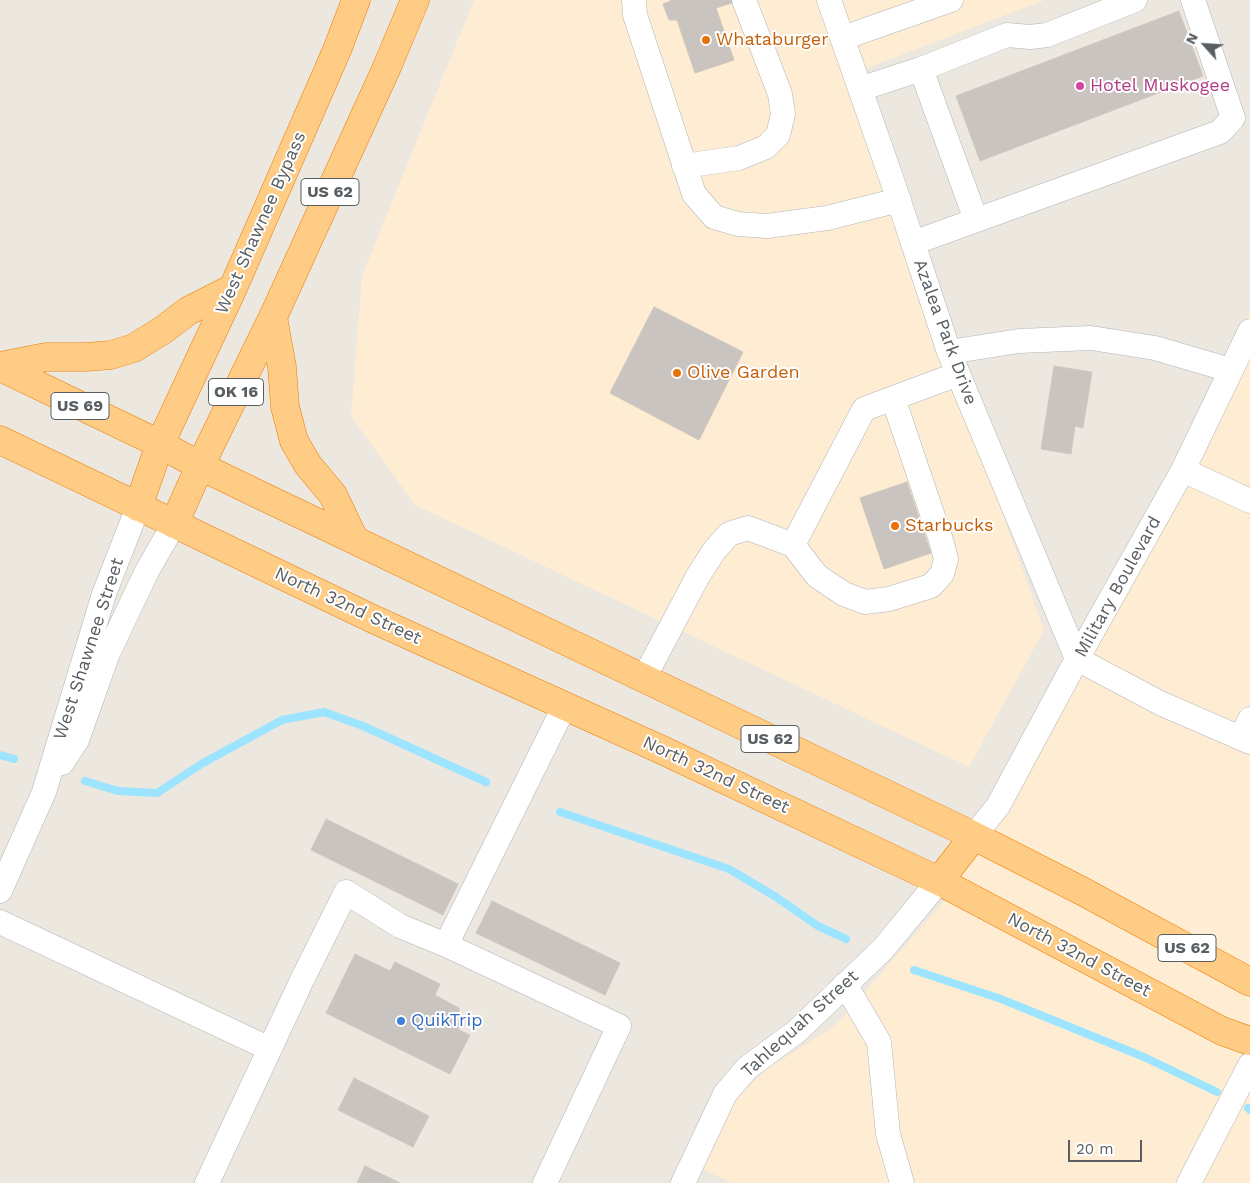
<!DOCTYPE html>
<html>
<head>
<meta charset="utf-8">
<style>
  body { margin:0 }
  #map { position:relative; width:1250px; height:1183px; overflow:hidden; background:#ece7df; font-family:"Work Sans",sans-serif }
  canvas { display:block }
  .north { position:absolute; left:1180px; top:20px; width:50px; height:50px; -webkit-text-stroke:4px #fff; paint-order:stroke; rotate:296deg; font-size:14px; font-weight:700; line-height:20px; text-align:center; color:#585e61 }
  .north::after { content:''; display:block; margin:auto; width:18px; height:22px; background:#585e61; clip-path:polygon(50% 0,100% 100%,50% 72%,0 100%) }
  .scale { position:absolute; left:1068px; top:1140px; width:74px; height:22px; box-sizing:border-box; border:2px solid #585e61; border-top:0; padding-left:6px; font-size:15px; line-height:18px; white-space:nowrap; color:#585e61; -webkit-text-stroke:4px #fff; paint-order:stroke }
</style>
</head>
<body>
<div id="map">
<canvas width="1250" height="1183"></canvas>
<div class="north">N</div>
<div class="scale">20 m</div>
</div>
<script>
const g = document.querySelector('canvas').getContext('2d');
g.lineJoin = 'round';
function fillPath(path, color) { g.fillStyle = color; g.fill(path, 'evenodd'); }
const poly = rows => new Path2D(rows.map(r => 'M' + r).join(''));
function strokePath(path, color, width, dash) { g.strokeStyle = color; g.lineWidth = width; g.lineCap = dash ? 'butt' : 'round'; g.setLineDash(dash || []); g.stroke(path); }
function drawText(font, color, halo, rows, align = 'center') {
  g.font = font + ' "Work Sans",sans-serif'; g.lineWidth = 4; g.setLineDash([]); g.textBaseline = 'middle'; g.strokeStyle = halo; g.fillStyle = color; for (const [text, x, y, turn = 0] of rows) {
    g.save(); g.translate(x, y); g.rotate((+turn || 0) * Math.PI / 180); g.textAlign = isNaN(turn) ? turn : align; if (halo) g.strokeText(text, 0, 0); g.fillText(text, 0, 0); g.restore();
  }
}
fillPath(poly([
  [474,0,820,0,1044,630,969,767,415,505,351,416,362,276],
  [838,0,1045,0,859,71],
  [1250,312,1250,1183,732,1183,698,1167,734,1101,768,1068,835,1026,947,898]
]), '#feedd2');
strokePath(poly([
  [0,755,14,759],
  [85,781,118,791,157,793,203,763,282,720,324,712,363,726,486,782],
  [560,812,729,869,776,897,818,926,846,939],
  [914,970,1001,999,1144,1057,1217,1092],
  [1248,1108,1250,1110]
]), '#9ce4ff', 8);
const building = poly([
  [670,0,741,0,716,8,734,60,695,73,677,20,669,20,663,4,671,1,670,0],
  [1179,11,1203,76,980,161,956,96,1179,11],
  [654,307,743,352,699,440,610,393,654,307],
  [1054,366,1092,372,1083,428,1075,426,1071,454,1041,449,1054,366],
  [907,482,931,553,884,569,860,498,907,482],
  [326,819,458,884,443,915,311,850,326,819],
  [492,901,620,963,605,995,476,933,492,901],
  [355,954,390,971,395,962,440,984,435,995,459,1008,459,1030,470,1035,450,1074,326,1013,355,954],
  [354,1078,429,1116,413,1147,338,1110,354,1078],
  [365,1166,400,1183,357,1183,365,1166]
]);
fillPath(building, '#c9c4bf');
strokePath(building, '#d0c8be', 1);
const minor = poly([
  [634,0,635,15,694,194,714,217,738,224,767,226,827,218,899,200],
  [829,0,894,186,949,352,1077,659],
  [843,38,951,0],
  [921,69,976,220],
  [860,89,921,69,1007,35,1030,37,1047,35,1135,0],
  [684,166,739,158,766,147,778,135,783,114,780,94,744,0],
  [913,243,1220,132,1233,118,1193,0],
  [949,352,1019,341,1091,338,1155,348,1230,370],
  [1183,470,1250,501],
  [793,545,817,576,844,594,865,602,889,599,931,586,942,574,946,559,941,540,893,398],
  [1077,659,1160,703,1250,742],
  [644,678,698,576,714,551,729,534,748,528,793,545,864,409,958,374],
  [1241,737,1250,719],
  [62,763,77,740,108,653,147,571,174,524],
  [974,836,998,806,1077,659,1183,470,1250,331],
  [0,891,44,792,104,594,138,507],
  [0,922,270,1049],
  [446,945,565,705],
  [845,984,879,1042,888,1134,902,1183],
  [207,1183,302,980,346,892,400,926,446,945,619,1026,545,1183],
  [683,1183,725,1094,747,1068,796,1032,883,949,939,881],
  [1189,1183,1250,1065]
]);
const highway = poly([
  [273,317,282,367,285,407,294,441,308,465,333,495,354,539],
  [0,366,46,357,86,357,111,355,134,348,163,330,188,311,233,288],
  [0,367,160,444,200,466,262,496,974,836,1082,891,1250,982],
  [0,440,373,619,662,750,939,881,1222,1031,1250,1041],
  [138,507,160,444,233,288,337,50,356,0],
  [174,524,200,466,273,317,387,67,415,0],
  [939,881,974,836]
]);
strokePath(minor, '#b1b4b8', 25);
strokePath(highway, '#eb7c00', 29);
strokePath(minor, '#fff', 24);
strokePath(highway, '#fecc85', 28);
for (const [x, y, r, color] of [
  [706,40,5,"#e8710a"],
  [1080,86,5,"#d1479c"],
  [677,373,5,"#e8710a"],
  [895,526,5,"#e8710a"],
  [401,1021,5,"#3f7fe0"]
]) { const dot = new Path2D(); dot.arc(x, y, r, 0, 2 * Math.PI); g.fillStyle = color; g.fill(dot); strokePath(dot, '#fff', 2); }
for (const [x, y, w] of [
  [330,192,58],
  [236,392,55],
  [80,406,58],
  [770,739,58],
  [1187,948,58]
]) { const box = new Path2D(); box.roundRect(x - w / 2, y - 13.5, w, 27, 4); g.fillStyle = '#fff'; g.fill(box); strokePath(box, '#585e61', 1); }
drawText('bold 16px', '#585e61', null, [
  ["US 62",330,192],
  ["OK 16",236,392],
  ["US 69",80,406],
  ["US 62",770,739],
  ["US 62",1187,948]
]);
drawText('18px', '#c56008', '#fff', [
  ["Whataburger",716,40],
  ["Olive Garden",687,373],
  ["Starbucks",905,526]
], 'left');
drawText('18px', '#b23c85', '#fff', [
  ["Hotel Muskogee",1090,86]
], 'left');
drawText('18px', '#585e61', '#fff', [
  ["West Shawnee Bypass",261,223,-66],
  ["Azalea Park Drive",945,332,70],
  ["Military Boulevard",1118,587,-61],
  ["North 32nd Street",348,606,25],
  ["West Shawnee Street",89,649,-72],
  ["North 32nd Street",716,775,25],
  ["North 32nd Street",1079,955,28],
  ["Tahlequah Street",800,1024,-42]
]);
drawText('18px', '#366cbe', '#fff', [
  ["QuikTrip",411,1021]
], 'left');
</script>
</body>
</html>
